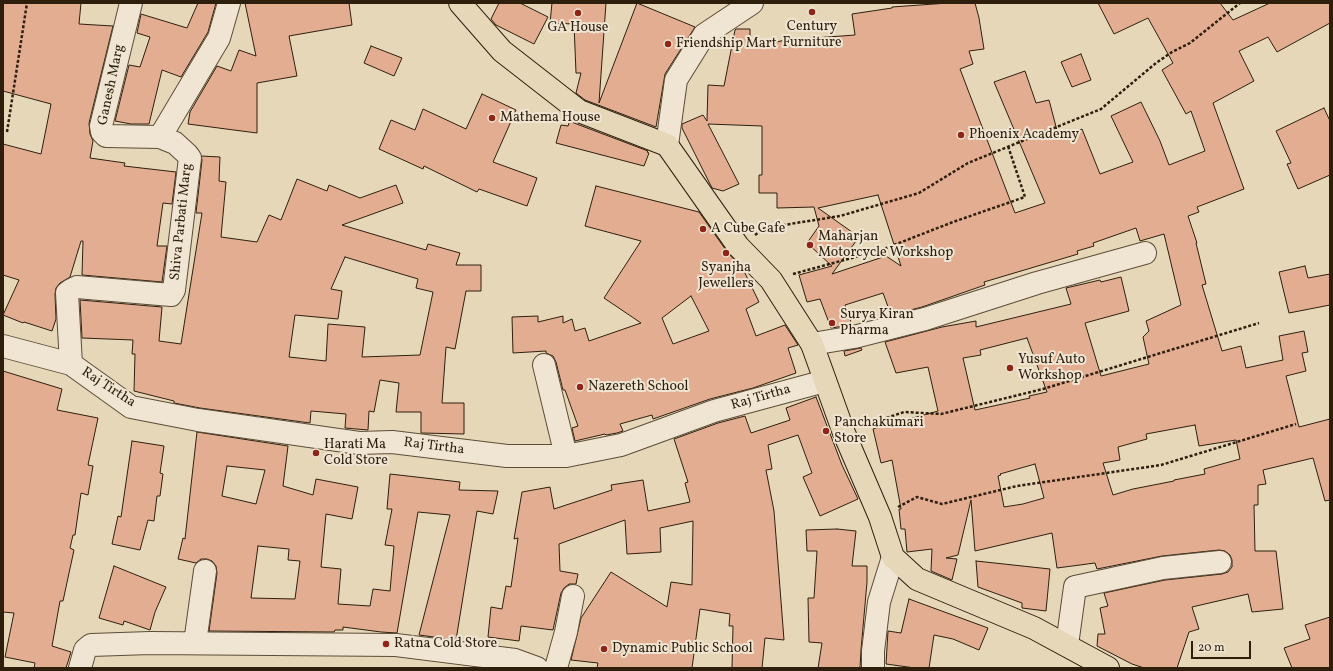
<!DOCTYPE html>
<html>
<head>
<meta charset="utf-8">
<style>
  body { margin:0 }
  #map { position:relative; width:1333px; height:671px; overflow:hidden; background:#e7d7b9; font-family:Vollkorn,serif }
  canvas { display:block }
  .frame { position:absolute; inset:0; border:4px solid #2e1f0d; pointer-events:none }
  .scale { position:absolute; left:1191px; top:641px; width:60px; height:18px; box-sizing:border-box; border:2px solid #2e1f0d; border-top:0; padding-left:5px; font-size:12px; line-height:14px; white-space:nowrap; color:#2e1f0d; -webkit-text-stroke:3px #efe5d2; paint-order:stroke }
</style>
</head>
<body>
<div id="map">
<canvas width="1333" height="671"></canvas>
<div class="frame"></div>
<div class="scale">20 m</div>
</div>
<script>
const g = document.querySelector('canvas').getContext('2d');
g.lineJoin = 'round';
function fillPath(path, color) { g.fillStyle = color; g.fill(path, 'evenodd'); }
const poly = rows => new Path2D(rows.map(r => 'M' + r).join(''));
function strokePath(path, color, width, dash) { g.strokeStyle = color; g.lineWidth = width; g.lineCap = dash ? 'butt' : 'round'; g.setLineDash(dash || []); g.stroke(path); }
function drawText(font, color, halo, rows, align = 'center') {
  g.font = font + ' Vollkorn,serif'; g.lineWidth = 4; g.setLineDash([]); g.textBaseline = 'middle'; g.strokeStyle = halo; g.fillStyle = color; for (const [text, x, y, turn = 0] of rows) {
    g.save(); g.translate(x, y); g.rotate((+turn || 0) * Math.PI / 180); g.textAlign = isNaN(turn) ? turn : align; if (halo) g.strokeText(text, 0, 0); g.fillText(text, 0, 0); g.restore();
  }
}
const building = poly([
  [3,3,81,3,79,24,113,26,89,123,90,134,93,141,90,158,125,163,124,166,176,172,172,204,163,203,157,246,167,246,162,282,82,275,83,241,81,241,70,277,60,283,56,288,55,294,56,319,52,331,24,322,23,323,3,315,19,280,3,275,3,144,41,154,51,104,3,91,3,3],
  [198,3,216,3,208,32,181,77,162,70,149,124,131,124,115,121,129,65,140,67,150,37,137,33,141,14,187,28,198,3],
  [245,3,349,3,352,25,289,36,297,76,257,83,257,133,188,124,190,112,217,66,231,71,239,50,256,56,245,3],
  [499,3,520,3,548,17,534,44,496,25,491,19,499,3],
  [552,3,606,3,599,103,637,3,695,27,665,74,656,127,585,100,576,93,581,73,576,73,574,24,550,23,552,3],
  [948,3,975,3,979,18,984,49,969,51,973,64,960,69,1015,213,1045,203,994,82,1025,71,1036,103,1049,100,1059,138,1082,129,1100,174,1133,162,1111,116,1141,102,1160,141,1169,165,1205,151,1191,111,1186,114,1162,70,1173,63,1148,18,1114,34,1098,3,1220,3,1233,20,1270,3,1330,3,1330,23,1277,52,1268,37,1239,51,1254,81,1213,103,1244,189,1197,207,1199,212,1188,216,1197,243,1196,243,1206,284,1202,285,1222,351,1241,346,1246,368,1283,360,1279,336,1304,331,1308,352,1302,353,1306,371,1286,376,1299,427,1330,419,1330,500,1325,501,1313,458,1263,470,1266,484,1258,485,1258,505,1254,505,1255,551,1276,551,1283,609,1252,612,1248,594,1192,607,1199,629,1189,632,1177,668,1144,668,1132,664,1097,646,1098,634,1105,634,1100,608,1108,606,1104,593,1165,580,1222,574,1228,572,1232,567,1232,560,1230,555,1225,551,1219,550,1162,556,1097,569,1095,563,1057,568,1052,533,975,551,971,500,958,555,946,558,957,559,952,580,931,571,932,549,907,552,905,529,901,529,899,509,901,509,892,460,881,463,873,429,938,411,928,367,896,373,885,342,942,327,976,321,976,327,1071,304,1066,288,1100,280,1101,282,1121,277,1129,311,1085,323,1101,376,1149,364,1143,337,1149,331,1146,321,1181,305,1164,234,1140,241,1136,228,1093,243,1094,246,1077,251,1078,254,984,282,985,285,922,307,891,315,883,293,845,305,852,325,831,328,820,299,807,302,799,275,832,266,807,243,819,226,814,207,777,208,777,193,759,193,759,175,762,175,762,126,708,124,739,184,723,191,712,188,682,128,682,124,703,115,707,121,708,85,724,86,735,30,736,29,750,29,750,47,786,40,855,35,852,14,892,8,892,7,948,3],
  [878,195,901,266,886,256,832,274,859,237,818,208,878,195],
  [1027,338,1047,392,1029,396,1030,398,975,410,963,358,981,355,980,350,1027,338],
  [1195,425,1199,446,1236,440,1240,459,1204,469,1205,474,1174,480,1174,481,1133,489,1113,495,1103,463,1120,460,1118,447,1147,439,1146,434,1195,425],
  [1035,464,1044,498,1023,504,1004,507,998,476,1001,475,1000,474,1035,464],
  [371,46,402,58,394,76,364,63,371,46],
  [1081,54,1091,80,1072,87,1061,62,1081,54],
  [482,94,516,110,493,162,537,178,527,206,479,189,477,192,424,166,423,169,379,149,391,120,415,130,423,109,466,129,482,94],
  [1324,108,1330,121,1330,175,1298,189,1287,164,1291,163,1276,131,1324,108],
  [570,120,574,123,648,151,647,152,649,153,644,166,556,143,561,125,568,126,570,120],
  [201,156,220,157,219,181,226,182,221,237,257,242,269,215,281,220,297,179,327,191,329,185,360,198,396,185,403,203,342,225,426,250,428,244,460,253,456,265,481,265,481,291,466,291,455,349,446,347,442,403,464,403,464,434,421,433,421,412,396,412,399,383,380,380,374,412,369,411,368,430,345,428,346,414,311,411,310,423,200,408,174,403,174,401,134,391,135,354,132,354,133,340,82,338,80,300,162,307,159,341,181,344,202,213,196,213,202,160,201,156],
  [345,257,418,279,416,288,433,292,420,355,362,357,365,327,328,324,326,361,289,357,295,315,338,319,342,291,331,289,345,257],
  [596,186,699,212,728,253,743,269,759,302,746,309,756,336,785,325,798,345,788,348,796,373,753,388,710,399,653,419,652,415,620,424,623,431,617,433,606,435,605,434,575,441,572,428,578,426,565,390,563,390,556,362,553,356,546,353,546,351,513,353,512,317,538,316,538,322,563,316,563,323,572,319,575,331,585,328,589,341,641,323,604,298,641,241,585,226,596,186],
  [691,296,709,331,673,344,662,318,691,296],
  [1305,266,1308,278,1330,274,1330,305,1289,313,1279,272,1305,266],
  [861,348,862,350,845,356,844,351,861,348],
  [3,371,62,389,57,410,98,418,88,465,93,466,88,495,81,493,75,535,73,535,70,548,74,550,63,601,60,601,52,646,71,652,66,668,34,668,35,663,5,657,14,613,3,612,3,371],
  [816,397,842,465,858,499,820,516,803,477,812,473,798,435,768,445,772,469,766,470,774,511,784,640,765,638,762,668,732,668,733,626,729,626,730,614,700,609,692,668,597,668,598,663,571,660,581,618,611,572,667,607,671,582,692,585,693,521,660,528,661,552,627,554,625,520,559,544,560,571,578,574,576,584,569,584,564,588,561,593,553,630,521,626,519,641,488,637,491,607,502,609,506,586,511,587,518,538,514,539,522,492,550,487,554,509,612,490,611,485,643,480,648,511,690,502,685,483,688,482,674,439,718,423,745,416,751,433,790,420,786,408,816,397],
  [197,432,288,446,283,486,313,495,316,479,358,487,352,519,326,514,321,567,341,569,338,604,370,606,373,589,390,591,394,546,385,545,392,509,387,509,390,474,460,482,459,490,498,491,493,514,477,511,456,640,419,635,450,515,418,512,397,633,381,632,343,627,343,630,335,630,334,632,209,631,217,573,216,566,212,561,207,559,201,559,196,563,178,559,183,538,185,539,197,432],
  [227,466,265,470,256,504,222,496,227,466],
  [258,546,289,549,288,560,300,561,295,599,251,598,258,546],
  [132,441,164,446,160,473,163,474,160,496,157,496,154,521,148,520,140,550,112,544,118,516,121,517,132,441],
  [837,529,856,531,852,566,867,566,867,582,861,650,860,668,818,668,822,643,809,642,808,598,814,598,817,551,807,551,806,530,837,529],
  [976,561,1050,569,1046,611,1022,608,1022,603,978,587,976,561],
  [114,566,166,587,155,612,150,630,124,621,123,625,99,618,114,566],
  [909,599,988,628,979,650,953,639,934,635,929,668,915,668,886,664,888,631,901,633,909,599],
  [1330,617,1330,668,1292,668,1284,648,1310,639,1305,625,1330,617]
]);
fillPath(building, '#e2ad91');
strokePath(building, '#2e1f0d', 1);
const minor = poly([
  [131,3,101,126,102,132,106,136,160,137],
  [667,145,676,80,704,35,752,3],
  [812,344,854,337,925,319,1037,283,1145,253],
  [3,346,71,364,131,407,198,420,359,443,392,442,507,456,566,456,621,445,714,411,825,381],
  [71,364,67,293,71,290,77,287,171,295,174,290,190,158,187,154,175,143,160,137,219,38,229,3],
  [544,365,566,456],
  [195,643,205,571],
  [1067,645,1075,587,1163,568,1220,562],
  [80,668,85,650,91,645,150,643,396,645,515,660,537,668],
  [556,668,566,632,573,596],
  [873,668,873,651,879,602,893,557]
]);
const major = poly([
  [460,3,502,51,579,111,667,145,738,246,771,280,812,344,844,433,880,517,893,557,917,579,1034,628,1108,668]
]);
strokePath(minor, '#5c4d38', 24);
strokePath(major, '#2e1f0d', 24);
strokePath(poly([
  [7,132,27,3],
  [755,235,765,228,840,216,919,193,968,163,1101,109,1156,63,1172,52,1190,43,1240,3],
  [793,274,881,250,953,222,1025,197,1008,146],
  [863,426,904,412,941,414,1043,389,1259,323],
  [898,507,917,497,942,504,1017,486,1161,465,1296,424]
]), '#2e1f0d', 2.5, [3, 2]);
strokePath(minor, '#efe5d2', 22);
strokePath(major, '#e7d7b9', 22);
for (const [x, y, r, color] of [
  [812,12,4,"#8f2418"],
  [578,13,4,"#8f2418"],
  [668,44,4,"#8f2418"],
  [492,118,4,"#8f2418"],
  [961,135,4,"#8f2418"],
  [703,229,4,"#8f2418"],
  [810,245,4,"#8f2418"],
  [726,253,4,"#8f2418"],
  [832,323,4,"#8f2418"],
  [1010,368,4,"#8f2418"],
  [580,387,4,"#8f2418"],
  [826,431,4,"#8f2418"],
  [316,453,4,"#8f2418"],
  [386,644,4,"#8f2418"],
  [604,649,4,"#8f2418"]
]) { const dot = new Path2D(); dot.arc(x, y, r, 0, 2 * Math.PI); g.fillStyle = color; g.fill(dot); strokePath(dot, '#efe5d2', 1.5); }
drawText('14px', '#2e1f0d', '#efe5d2', [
  ["Century",812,27,"center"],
  ["Furniture",812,43,"center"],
  ["GA House",578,28,"center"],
  ["Friendship Mart",676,44],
  ["Mathema House",500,118],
  ["Phoenix Academy",969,135],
  ["A Cube Cafe",711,229],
  ["Maharjan",818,237],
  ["Motorcycle Workshop",818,253],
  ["Syanjha",726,268,"center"],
  ["Jewellers",726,284,"center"],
  ["Surya Kiran",840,315],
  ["Pharma",840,331],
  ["Yusuf Auto",1018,360],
  ["Workshop",1018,376],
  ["Nazereth School",588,387],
  ["Panchakumari",834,423],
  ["Store",834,439],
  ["Harati Ma",324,445],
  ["Cold Store",324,461],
  ["Ratna Cold Store",394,644],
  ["Dynamic Public School",612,649]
], 'left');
drawText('14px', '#2e1f0d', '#efe5d2', [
  ["Ganesh Marg",112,85,-78],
  ["Shiva Parbati Marg",182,222,-84],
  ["Raj Tirtha",108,388,33],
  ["Raj Tirtha",761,398,-16],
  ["Raj Tirtha",434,447,7]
]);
</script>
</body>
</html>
